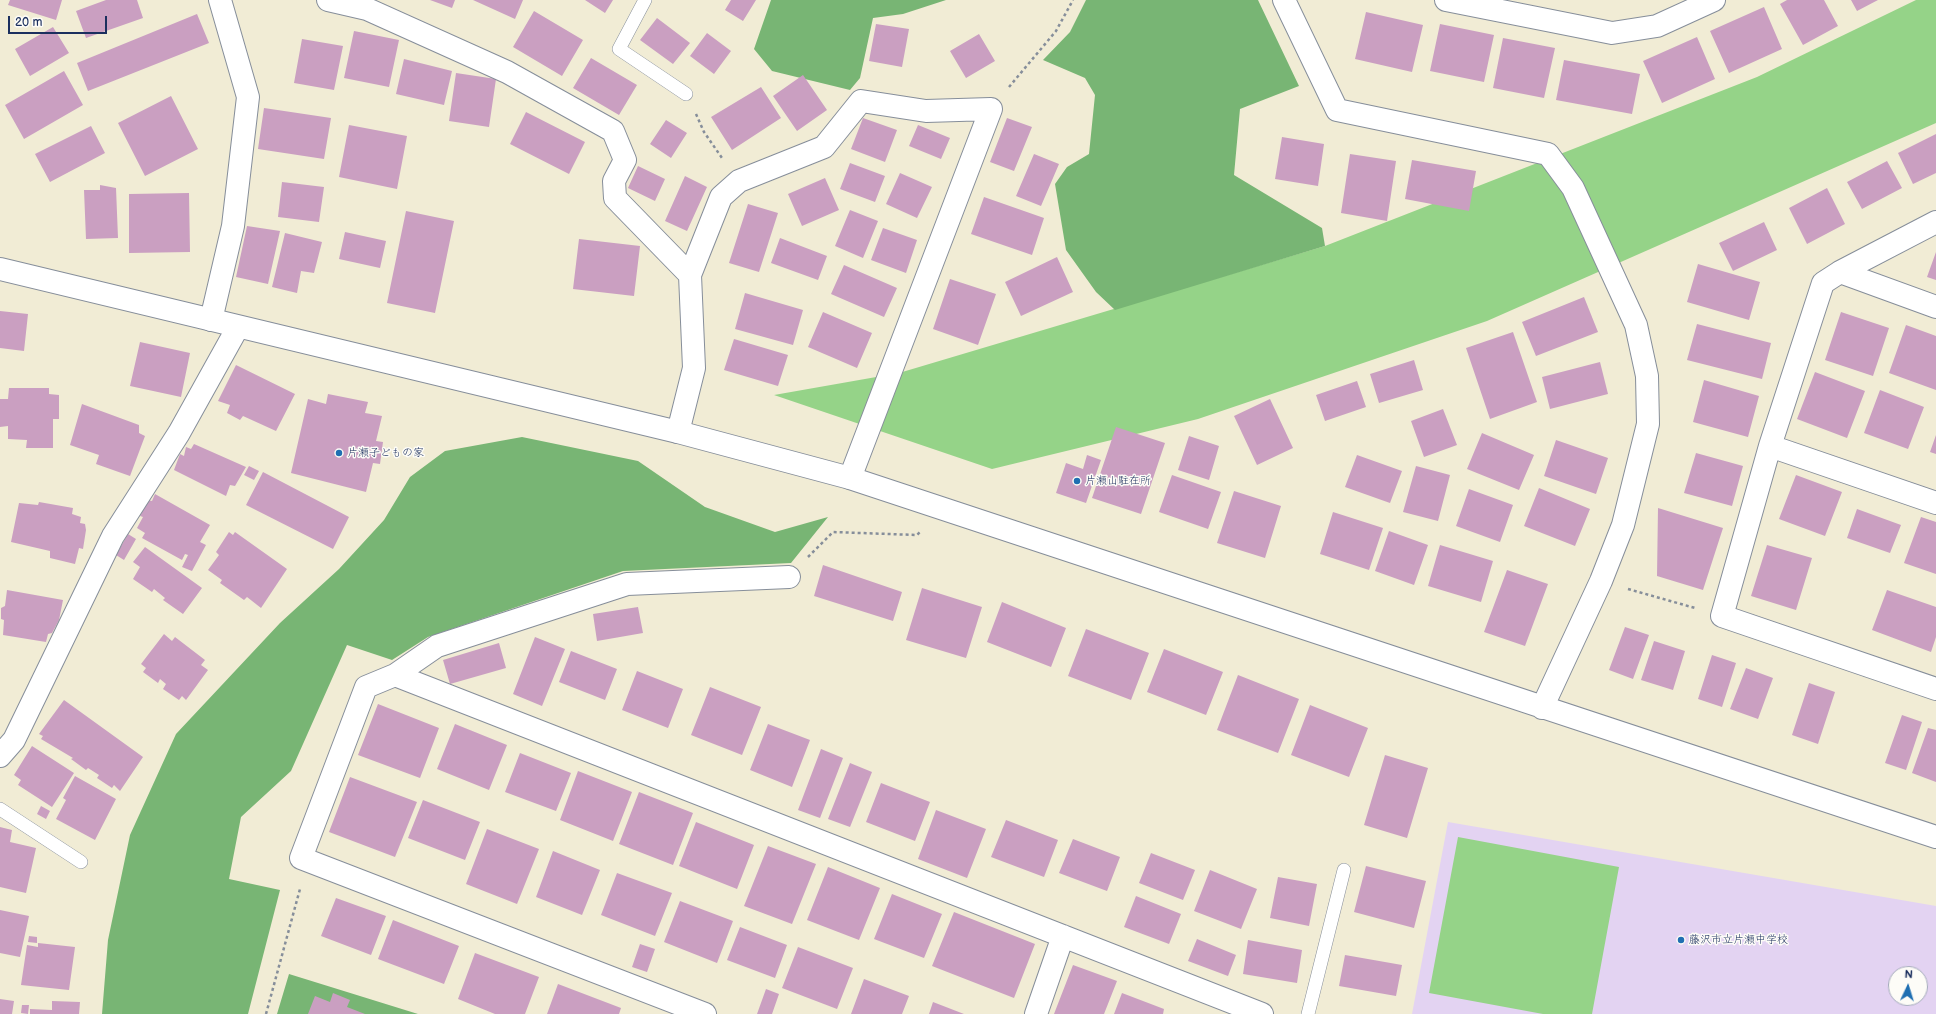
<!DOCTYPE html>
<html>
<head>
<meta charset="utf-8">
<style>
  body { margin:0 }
  #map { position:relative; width:1936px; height:1014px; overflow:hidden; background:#f1ecd5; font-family:"Balsamiq Sans",sans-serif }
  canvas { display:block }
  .north { position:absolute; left:1888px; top:966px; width:40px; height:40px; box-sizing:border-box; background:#fdfcf7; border:1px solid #a3aaba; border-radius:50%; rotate:4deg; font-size:11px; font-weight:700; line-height:16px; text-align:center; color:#1b2f5e }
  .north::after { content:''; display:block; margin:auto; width:14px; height:18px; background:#1f6fb2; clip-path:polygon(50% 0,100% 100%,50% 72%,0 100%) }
  .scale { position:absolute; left:8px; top:16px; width:99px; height:18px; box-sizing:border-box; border:2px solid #1b2f5e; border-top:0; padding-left:5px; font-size:12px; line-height:14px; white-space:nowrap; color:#1b2f5e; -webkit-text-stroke:3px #fdfcf7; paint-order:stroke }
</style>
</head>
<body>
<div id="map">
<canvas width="1936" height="1014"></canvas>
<div class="north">N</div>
<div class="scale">20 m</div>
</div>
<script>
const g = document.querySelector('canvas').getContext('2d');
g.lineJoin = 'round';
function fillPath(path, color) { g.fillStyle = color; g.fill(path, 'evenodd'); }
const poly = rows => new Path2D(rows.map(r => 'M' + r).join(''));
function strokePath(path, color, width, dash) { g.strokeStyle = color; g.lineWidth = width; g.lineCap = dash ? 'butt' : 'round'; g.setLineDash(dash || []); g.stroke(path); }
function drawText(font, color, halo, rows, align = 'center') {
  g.font = font + ' "Balsamiq Sans","Klee One",sans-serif'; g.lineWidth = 3; g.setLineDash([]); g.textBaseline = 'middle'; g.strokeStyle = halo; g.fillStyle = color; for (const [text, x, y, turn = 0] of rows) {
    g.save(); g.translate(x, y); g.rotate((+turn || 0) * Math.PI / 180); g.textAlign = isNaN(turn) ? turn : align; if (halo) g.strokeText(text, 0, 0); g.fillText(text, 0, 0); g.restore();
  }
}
fillPath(poly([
  [1448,822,1936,906,1936,1014,1412,1014],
  [1896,974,1920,974,1920,998,1896,998]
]), '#e3d3f2');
fillPath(poly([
  [1916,0,1936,0,1936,123,1487,321,1198,419,992,469,774,395,899,373,1325,246,1757,77],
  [1458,837,1619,867,1592,1014,1543,1014,1429,993]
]), '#95d388');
fillPath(poly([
  [771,0,946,0,903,14,873,18,860,78,850,90,772,71,754,49],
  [1086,0,1258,0,1299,86,1240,109,1234,175,1322,228,1325,246,1115,310,1096,292,1066,250,1055,184,1067,167,1089,154,1095,95,1085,78,1043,60,1070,32],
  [522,437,638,461,705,507,775,532,828,517,791,563,623,571,428,637,392,660,347,645,291,771,241,817,229,879,280,890,248,1014,102,1014,108,940,130,835,176,734,280,623,339,569,384,520,410,477,445,451],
  [289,974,418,1014,277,1014]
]), '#78b574');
fillPath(poly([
  [10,0,62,0,56,20,8,5],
  [106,0,137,0,143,18,86,38,76,11],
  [430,0,455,0,452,8],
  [473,0,523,0,515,19],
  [585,0,613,0,605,13],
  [731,0,756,0,743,21,725,10],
  [1787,0,1824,0,1838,26,1803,45,1780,4],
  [1851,0,1878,0,1857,11],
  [1764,7,1782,49,1729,73,1710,31],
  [534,11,583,40,562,76,513,47],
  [1366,12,1423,25,1412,72,1355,59],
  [197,14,209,43,88,91,77,63],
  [657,18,690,43,673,64,640,40],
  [876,24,909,29,902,67,869,61],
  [1440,24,1494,35,1484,82,1430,71],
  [53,27,69,53,30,76,15,49],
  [354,31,399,40,389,87,344,78],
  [707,33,731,51,714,74,690,56],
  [979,34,995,61,966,78,950,51],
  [1697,37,1715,79,1662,103,1643,61],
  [1503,38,1555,48,1544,98,1493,88],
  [302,39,343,46,334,90,294,83],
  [591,58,637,85,619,115,573,88],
  [404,59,452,71,444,105,396,94],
  [1564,60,1640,74,1632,114,1556,100],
  [64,71,83,105,24,139,5,105],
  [456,73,496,79,489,127,449,121],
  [803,75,827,110,797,131,773,96],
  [761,87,781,118,732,150,711,117],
  [171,96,198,149,145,176,118,123],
  [264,108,331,118,324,159,258,149],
  [526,112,585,142,569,174,510,144],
  [863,118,897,130,885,162,851,149],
  [1007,118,1032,127,1014,171,990,162],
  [666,120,687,133,671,158,650,144],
  [349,125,407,136,397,189,339,177],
  [918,125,950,138,941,159,909,146],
  [91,126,105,153,50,182,35,154],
  [1936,134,1936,173,1913,184,1898,153],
  [1282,137,1324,144,1318,186,1275,179],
  [1034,154,1059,164,1041,206,1016,196],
  [1350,154,1396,161,1387,221,1341,213],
  [1412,160,1476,171,1469,211,1405,199],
  [1887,161,1902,188,1862,209,1847,182],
  [850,163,885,176,875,202,840,189],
  [638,166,665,179,655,201,628,188],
  [900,173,932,187,917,218,886,204],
  [685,176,707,187,687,231,665,221],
  [825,178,839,210,802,226,788,194],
  [282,182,324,187,319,222,278,217],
  [100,185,116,188,118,238,86,239,84,190,100,190],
  [1827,188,1845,224,1807,244,1789,208],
  [189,193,190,252,129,253,129,194],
  [984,197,1044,218,1032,255,971,234],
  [748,204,778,213,759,272,729,263],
  [850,210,878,221,863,258,835,246],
  [406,211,454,221,435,313,387,303],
  [1764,222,1777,250,1733,271,1719,243],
  [247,226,280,231,268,284,236,277],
  [883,228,917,240,906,273,871,260],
  [345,232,386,241,380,268,339,259],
  [285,233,322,242,314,273,301,271,297,293,272,287],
  [780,238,827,256,818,280,771,263],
  [579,239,640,246,634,296,573,289],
  [1936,252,1936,280,1927,277],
  [1057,257,1073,292,1021,316,1005,282],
  [1698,264,1760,282,1749,320,1687,302],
  [844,265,897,288,884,317,831,294],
  [950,279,996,294,978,345,933,329],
  [745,293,803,310,793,345,735,329],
  [1584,297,1598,332,1536,356,1522,322],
  [0,311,28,314,24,351,0,348],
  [823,312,872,333,857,368,808,347],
  [1841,312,1889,328,1873,376,1825,360],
  [1697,324,1771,343,1762,379,1687,360],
  [1906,325,1936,336,1936,390,1889,373],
  [1513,332,1537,402,1490,419,1466,348],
  [734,339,788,355,778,386,724,370],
  [140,342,190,353,181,397,130,386],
  [1414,360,1423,390,1379,403,1370,374],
  [1600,362,1608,394,1550,409,1542,377],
  [236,365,295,394,276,431,243,416,240,420,227,413,230,405,218,401],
  [1815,372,1865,391,1847,438,1797,419],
  [1704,380,1759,396,1748,437,1693,422],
  [1357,381,1366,407,1325,421,1316,395],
  [9,388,49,388,49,394,59,395,59,419,53,419,53,448,26,448,27,440,8,439,8,426,0,427,0,399,8,399],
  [1880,390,1924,407,1908,449,1864,433],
  [328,394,368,402,365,413,382,416,376,441,383,442,380,464,373,463,366,492,291,473,308,399,326,404],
  [1270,399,1293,448,1257,465,1234,416],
  [82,404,139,425,139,433,145,436,130,476,96,464,99,455,70,445],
  [1443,409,1457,445,1424,457,1411,421],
  [1116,427,1165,443,1141,514,1092,498],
  [1482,433,1534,455,1519,490,1467,469],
  [1936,435,1936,454,1930,452],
  [1189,436,1219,446,1209,480,1178,470],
  [1556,440,1608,458,1596,494,1544,476],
  [194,444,246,467,235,486,230,485,226,496,174,470,180,454,184,456,186,447,191,449],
  [1696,453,1743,466,1732,506,1684,493],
  [1087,455,1101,460,1086,503,1056,493,1066,463,1083,469],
  [1357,455,1402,471,1390,503,1345,487],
  [249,466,259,471,254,480,244,475],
  [1416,466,1450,475,1438,521,1403,512],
  [263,472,349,517,333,549,246,505],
  [1172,475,1221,492,1208,529,1159,512],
  [1796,475,1842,492,1825,536,1779,519],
  [1539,488,1590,509,1575,546,1524,526],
  [1469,489,1513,505,1500,542,1456,526],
  [1234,491,1281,506,1265,558,1217,543],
  [155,494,210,525,200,542,206,545,192,571,182,567,188,555,185,554,182,560,142,538,145,533,137,528,143,517,140,516,148,500,152,501],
  [39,502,73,508,72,514,81,517,80,523,85,524,86,530,83,549,79,548,75,564,50,558,50,551,11,542,19,503,38,505],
  [1658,508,1723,528,1703,590,1657,576],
  [1857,509,1901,525,1890,553,1847,538],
  [1333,512,1383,528,1369,570,1320,554],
  [1921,517,1936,522,1936,574,1904,563],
  [1389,531,1428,545,1414,585,1375,571],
  [229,532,233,535,235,532,287,569,261,608,247,597,244,600,220,583,222,580,208,570,219,555,216,552],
  [128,534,136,539,124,560,116,555],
  [1440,545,1493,561,1481,602,1428,586],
  [1767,545,1812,558,1796,610,1751,596],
  [145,547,202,588,183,614,163,600,165,598,154,589,152,592,133,579,140,567,133,562],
  [823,565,902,592,893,621,814,596],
  [1507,570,1548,584,1525,646,1484,632],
  [922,588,982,607,966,658,906,640],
  [7,590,63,600,59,620,52,633,48,634,46,642,3,635,4,620,1,619,1,608,5,606],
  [1887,590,1936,607,1936,637,1931,652,1872,630],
  [1002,602,1066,628,1051,667,987,642],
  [638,607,643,633,597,641,593,614],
  [1625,627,1649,635,1633,679,1609,670],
  [1086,629,1149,653,1131,700,1068,676],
  [164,634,172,641,175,637,205,660,201,665,208,670,186,700,182,696,179,700,163,689,166,684,160,679,158,683,143,672,146,668,141,664],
  [535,637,565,649,542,706,513,694],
  [1654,641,1685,651,1673,690,1641,680],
  [499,643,506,668,450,684,443,660],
  [1164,649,1223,672,1206,715,1147,692],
  [571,651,617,669,605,700,559,682],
  [1712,655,1736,663,1722,707,1698,699],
  [1746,668,1773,678,1758,719,1730,709],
  [637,671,683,689,668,728,622,710],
  [1238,675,1299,699,1278,753,1217,730],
  [1809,683,1835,692,1818,744,1792,735],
  [710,687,761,707,742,755,691,735],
  [64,700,143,757,120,791,114,785,112,788,97,778,99,775,88,768,86,770,71,759,73,758,41,739,43,736,39,734],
  [378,704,439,728,420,778,358,755],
  [1310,705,1368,728,1349,777,1291,755],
  [1902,715,1922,722,1906,770,1885,763],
  [455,724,507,745,489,790,437,769],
  [768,724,810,740,792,787,750,770],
  [1928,728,1936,730,1936,782,1912,773],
  [32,746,74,773,52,807,18,785,21,780,14,775],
  [821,749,843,758,820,818,798,810],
  [520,753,571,773,556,811,505,792],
  [1385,755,1428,768,1407,838,1364,825],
  [850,763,872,772,850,827,828,819],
  [578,771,632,792,613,841,560,820],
  [75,776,116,799,95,840,56,819,66,800,63,798],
  [350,777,417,802,395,857,329,832],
  [881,783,930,802,915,841,866,822],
  [639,792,693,813,673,865,619,844],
  [423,800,480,822,465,860,408,838],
  [41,806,50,811,46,819,37,814],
  [936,810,986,829,967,878,918,859],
  [1006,820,1058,840,1044,877,991,857],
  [696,822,754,845,737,889,679,866],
  [0,827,12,830,10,842,36,848,26,893,0,887],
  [487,829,539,849,517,904,466,884],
  [1073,839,1120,857,1107,891,1059,873],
  [768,846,816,864,792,924,744,906],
  [553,851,600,870,582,915,536,897],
  [1151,853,1195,870,1183,900,1139,883],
  [1366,866,1426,881,1414,928,1354,912],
  [828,867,880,888,859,940,807,920],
  [1210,870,1257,889,1241,929,1194,911],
  [617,873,672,893,655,936,601,915],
  [1278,877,1317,884,1309,926,1270,918],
  [892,894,942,914,924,958,874,939],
  [1136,896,1181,914,1169,944,1124,927],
  [336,898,386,916,371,955,321,936],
  [680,901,733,921,717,963,664,942],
  [0,910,29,916,20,957,0,953],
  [954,912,1035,944,1014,998,932,966],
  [393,920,459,946,444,984,378,959],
  [740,927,787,945,775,978,727,960],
  [29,936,37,937,37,943,28,942],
  [1197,939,1236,955,1228,976,1188,961],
  [1248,940,1302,950,1297,983,1243,974],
  [38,943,75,947,69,990,21,985,27,945,38,947],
  [640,944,655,949,647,972,632,967],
  [798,947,853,968,837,1009,782,988],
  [475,953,539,977,525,1014,495,1014,458,999],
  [1345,955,1402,965,1396,996,1339,986],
  [1073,965,1117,981,1104,1014,1054,1014],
  [864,979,909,996,902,1014,851,1014],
  [558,984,621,1008,619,1014,547,1014],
  [766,989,779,994,772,1014,757,1014],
  [333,993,350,1000,347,1007,365,1014,308,1014,315,996,330,1002],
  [1122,993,1164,1009,1163,1014,1114,1014],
  [0,999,14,1001,12,1014,0,1014],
  [52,1001,80,1002,79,1014,30,1014,30,1009,52,1010],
  [933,1002,964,1014,929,1014],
  [22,1005,29,1005,28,1014,21,1013]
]), '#ca9fc1');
const service = poly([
  [645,0,619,49,686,94],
  [0,809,81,862],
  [1308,1014,1344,870]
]);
const minor = poly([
  [328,0,367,9,507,72,613,131,625,160,614,181,615,198,690,275],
  [1446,0,1612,33,1657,26,1714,0],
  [1936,222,1840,272,1823,283,1770,446,1722,616,1936,689],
  [1840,272,1936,307],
  [211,320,233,226,248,97,220,0],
  [678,432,694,368,690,275,721,197,739,181,824,147,861,101,926,111,991,109,850,478],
  [1770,446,1936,503],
  [395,675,1262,1014],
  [0,756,14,740,113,536,179,433,238,327],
  [705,1014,301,858,366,687,395,675,437,646,627,584,789,577],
  [1036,1014,1063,936]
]);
const tertiary = poly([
  [1284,0,1337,110,1548,154,1573,188,1636,325,1647,376,1648,424,1623,525,1601,581,1542,708],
  [0,269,678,432,850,478,1936,837]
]);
strokePath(service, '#868e9a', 14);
strokePath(minor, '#868e9a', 24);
strokePath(tertiary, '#868e9a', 24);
strokePath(poly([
  [1009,87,1056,31,1073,0],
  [696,114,704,132,722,158],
  [808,557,833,532,917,535,921,531],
  [1628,589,1695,608],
  [266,1014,300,889]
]), '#868e9a', 2.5, [3, 3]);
strokePath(service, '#fff', 13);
strokePath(minor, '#fff', 22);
strokePath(tertiary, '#fff', 22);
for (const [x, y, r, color] of [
  [339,453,4,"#1f6fb2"],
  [1077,481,4,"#1f6fb2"],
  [1681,940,4,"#1f6fb2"]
]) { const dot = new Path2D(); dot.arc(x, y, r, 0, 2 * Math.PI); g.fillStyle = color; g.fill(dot); strokePath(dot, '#fdfcf7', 1.5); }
drawText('11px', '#1b2f5e', '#fdfcf7', [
  ["片瀬子どもの家",347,453],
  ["片瀬山駐在所",1085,481],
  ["藤沢市立片瀬中学校",1689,940]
], 'left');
</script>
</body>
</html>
